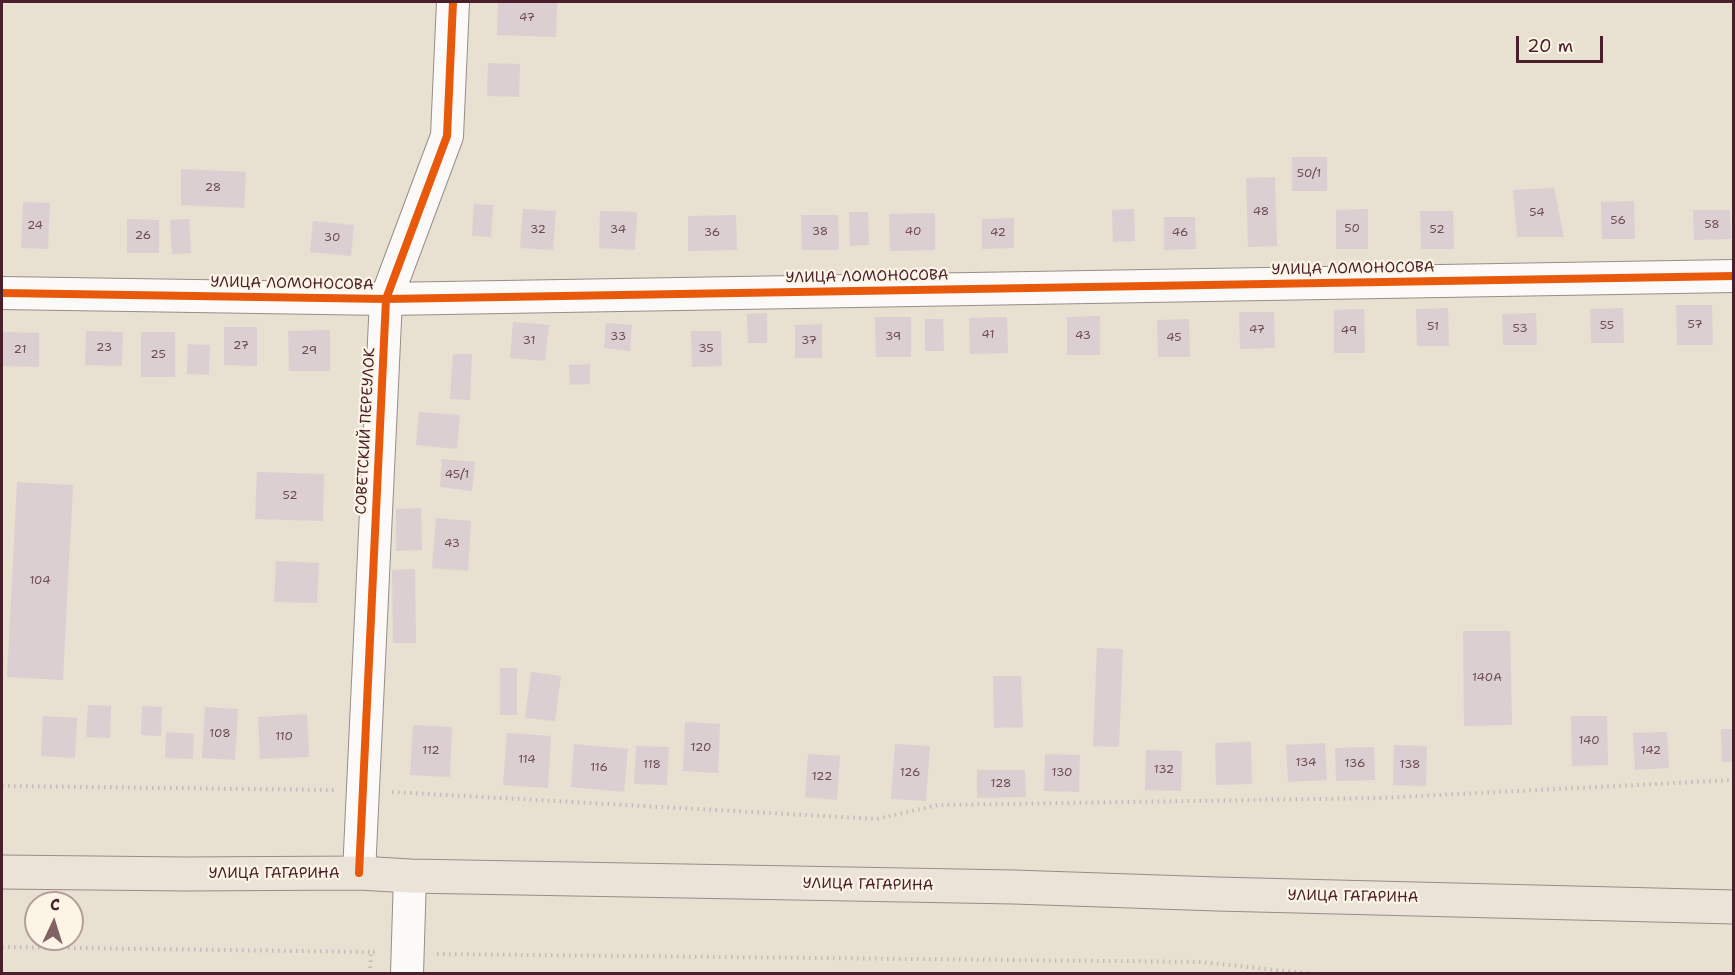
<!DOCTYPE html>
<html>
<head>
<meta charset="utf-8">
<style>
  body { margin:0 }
  #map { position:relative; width:1735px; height:975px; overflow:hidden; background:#e8e0d0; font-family:"Shantell Sans",sans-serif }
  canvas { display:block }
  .frame { position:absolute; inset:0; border:3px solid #4a1f2b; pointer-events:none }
  .north { position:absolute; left:24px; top:891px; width:60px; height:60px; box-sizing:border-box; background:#fcf5e5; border:2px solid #b59f9b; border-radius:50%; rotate:4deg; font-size:16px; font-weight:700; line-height:24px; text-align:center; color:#4a1f2b }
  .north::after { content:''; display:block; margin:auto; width:21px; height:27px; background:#816365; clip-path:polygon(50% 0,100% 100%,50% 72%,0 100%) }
  .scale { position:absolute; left:1516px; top:36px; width:87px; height:27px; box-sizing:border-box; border:3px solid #4a1f2b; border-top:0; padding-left:8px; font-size:18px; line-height:21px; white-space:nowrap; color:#4a1f2b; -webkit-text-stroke:4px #fcf5e5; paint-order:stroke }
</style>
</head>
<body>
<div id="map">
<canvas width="1735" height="975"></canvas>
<div class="frame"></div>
<div class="north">С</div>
<div class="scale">20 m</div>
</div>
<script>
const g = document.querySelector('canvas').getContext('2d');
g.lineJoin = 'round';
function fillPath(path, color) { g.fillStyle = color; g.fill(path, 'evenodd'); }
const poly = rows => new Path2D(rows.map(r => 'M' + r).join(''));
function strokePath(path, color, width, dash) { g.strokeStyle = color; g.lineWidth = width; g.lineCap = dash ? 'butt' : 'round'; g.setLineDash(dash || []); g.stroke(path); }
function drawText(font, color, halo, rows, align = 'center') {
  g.font = font + ' "Shantell Sans",sans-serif'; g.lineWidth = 4.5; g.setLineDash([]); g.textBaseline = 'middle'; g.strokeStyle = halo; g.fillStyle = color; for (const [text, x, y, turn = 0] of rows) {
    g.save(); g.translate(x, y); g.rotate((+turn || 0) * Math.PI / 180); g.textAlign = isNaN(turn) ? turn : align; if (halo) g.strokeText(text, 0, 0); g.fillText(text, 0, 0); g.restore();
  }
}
fillPath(poly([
  [498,2,557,2,556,37,497,35],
  [488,63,520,64,519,97,487,96],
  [1292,157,1327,157,1327,191,1292,191],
  [181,169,246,172,244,208,181,205],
  [1275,177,1277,246,1248,247,1246,178],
  [1554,188,1564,237,1517,237,1513,190],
  [1634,201,1635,239,1602,239,1601,202],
  [23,202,50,203,48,249,21,248],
  [474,204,493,205,491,237,472,236],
  [523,209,556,211,553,250,520,248],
  [1134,209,1135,241,1113,242,1112,210],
  [1368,209,1368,249,1336,249,1336,210],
  [1693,210,1730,210,1731,239,1694,240],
  [600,211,637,212,635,250,599,248],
  [1420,211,1453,211,1454,249,1421,249],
  [849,212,868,212,869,245,850,246],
  [935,213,935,250,890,251,889,214],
  [736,215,737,250,688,251,688,216],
  [801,215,838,215,839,250,802,250],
  [1164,217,1195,217,1196,249,1164,250],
  [1014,218,1014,248,982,249,982,219],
  [127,219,159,220,159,253,127,253],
  [189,219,191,253,172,254,170,220],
  [313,221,354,225,351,256,310,252],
  [1676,305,1712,305,1713,345,1677,345],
  [1448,308,1449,346,1417,346,1416,309],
  [1623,308,1624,343,1591,343,1590,309],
  [1364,309,1365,353,1334,353,1334,310],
  [1239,312,1274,312,1275,348,1240,349],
  [767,313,767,343,748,343,747,314],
  [1536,313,1537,345,1503,345,1502,314],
  [1100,316,1100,355,1067,355,1067,317],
  [875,317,911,317,911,357,876,357],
  [1007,317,1008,353,970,354,969,318],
  [925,319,943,319,944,351,925,351],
  [1189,319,1190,357,1158,357,1157,320],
  [513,322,549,325,545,361,510,358],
  [606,323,632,325,630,351,604,348],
  [822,324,822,358,795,358,795,325],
  [224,327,257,327,257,366,224,365],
  [330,330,330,371,289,371,288,331],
  [86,331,123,332,122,366,85,365],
  [691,331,721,331,722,366,692,367],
  [2,332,39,333,39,367,2,366],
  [141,332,175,332,175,377,141,377],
  [188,344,210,345,209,375,187,374],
  [453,354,472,354,470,400,450,399],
  [590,364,590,384,570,385,569,365],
  [419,412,460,415,457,449,416,445],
  [442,459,475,462,472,491,440,487],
  [257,472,324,474,323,521,255,519],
  [17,482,73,485,63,680,7,677],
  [421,508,422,550,396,551,396,509],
  [436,518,471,521,468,571,432,568],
  [276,561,319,563,317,603,274,602],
  [415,569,416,643,393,643,392,570],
  [1463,631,1510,631,1512,725,1464,726],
  [1097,648,1123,649,1119,747,1093,746],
  [500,668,517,668,517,715,500,715],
  [531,672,561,676,555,721,525,718],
  [993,676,1021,676,1023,727,994,728],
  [88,705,111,706,110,738,86,737],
  [142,706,162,707,161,736,141,735],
  [205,707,238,709,235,760,202,758],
  [307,714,309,757,260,759,258,717],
  [43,716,77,718,75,758,41,756],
  [1571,716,1607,716,1608,765,1572,766],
  [685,722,720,724,718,773,683,771],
  [413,725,452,727,450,777,410,775],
  [1721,729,1734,729,1734,762,1722,762],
  [166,732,194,734,193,759,165,758],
  [1667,732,1669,768,1635,770,1633,733],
  [507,733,551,736,548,788,503,785],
  [1251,742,1252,784,1216,785,1215,743],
  [1325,743,1327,780,1288,782,1286,745],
  [574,744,628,749,624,792,571,787],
  [895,744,930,746,926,801,891,799],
  [1394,745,1427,746,1426,786,1393,785],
  [636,746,669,747,667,785,634,784],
  [1374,747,1375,780,1336,781,1335,748],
  [1146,750,1182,751,1181,791,1145,790],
  [808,754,840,756,837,800,805,797],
  [1045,754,1080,755,1079,792,1044,791],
  [977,770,1025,770,1026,797,977,798]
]), '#dbcfd1');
const minor = poly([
  [2,293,386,299,1734,276],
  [359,873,386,299,447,136,453,2],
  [407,974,410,876]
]);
const major = poly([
  [2,872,185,874,359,873,410,876,1014,887,1217,894,1734,907]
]);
strokePath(minor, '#988d87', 34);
strokePath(major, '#988d87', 35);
strokePath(poly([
  [2,786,334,790],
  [392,792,877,819,938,805,1380,798,1734,780],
  [2,947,371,952],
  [437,954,1201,962,1314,974],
  [370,974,371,952,378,952]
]), '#c3bcbb', 4, [1.5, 4.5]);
strokePath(minor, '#fcfaf8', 32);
strokePath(major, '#ebe3d8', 33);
strokePath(poly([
  [2,293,386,299,1734,276],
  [359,873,386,299,447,136,453,2]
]), '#e8590c', 8);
drawText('12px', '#6e4b54', null, [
  ["47",527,18],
  ["50/1",1309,174],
  ["28",213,188],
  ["48",1261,212],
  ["54",1537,213],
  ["56",1618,221],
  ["58",1712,225],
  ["24",35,226],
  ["50",1352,229],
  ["32",538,230],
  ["34",618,230],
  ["52",1437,230],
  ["38",820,232],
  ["40",913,232],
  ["36",712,233],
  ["42",998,233],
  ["46",1180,233],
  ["26",143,236],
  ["30",332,238],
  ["57",1695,325],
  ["55",1607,326],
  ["51",1433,327],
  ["53",1520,329],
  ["47",1257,330],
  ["49",1349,331],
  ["41",988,335],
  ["43",1083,336],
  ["33",618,337],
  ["39",893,337],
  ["45",1174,338],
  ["31",529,341],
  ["37",809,341],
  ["27",241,346],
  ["23",104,348],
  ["35",706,349],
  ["21",20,350],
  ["29",309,351],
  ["25",158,355],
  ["45/1",457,475],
  ["52",290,496],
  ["43",452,544],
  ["104",40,581],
  ["140А",1487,678],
  ["108",220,734],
  ["110",284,737],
  ["140",1589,741],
  ["120",701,748],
  ["112",431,751],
  ["142",1651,751],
  ["114",527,760],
  ["134",1306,763],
  ["136",1355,764],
  ["118",652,765],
  ["138",1410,765],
  ["116",599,768],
  ["132",1164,770],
  ["126",910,773],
  ["130",1062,773],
  ["122",822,777],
  ["128",1001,784]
]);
drawText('15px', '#4a1f2b', '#fcf5e5', [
  ["УЛИЦА ЛОМОНОСОВА",1353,269,-1],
  ["УЛИЦА ЛОМОНОСОВА",867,277,-1],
  ["УЛИЦА ЛОМОНОСОВА",292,284,1],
  ["СОВЕТСКИЙ ПЕРЕУЛОК",366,431,-87],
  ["УЛИЦА ГАГАРИНА",274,874],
  ["УЛИЦА ГАГАРИНА",868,885,1],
  ["УЛИЦА ГАГАРИНА",1353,897,1]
]);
</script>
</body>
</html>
